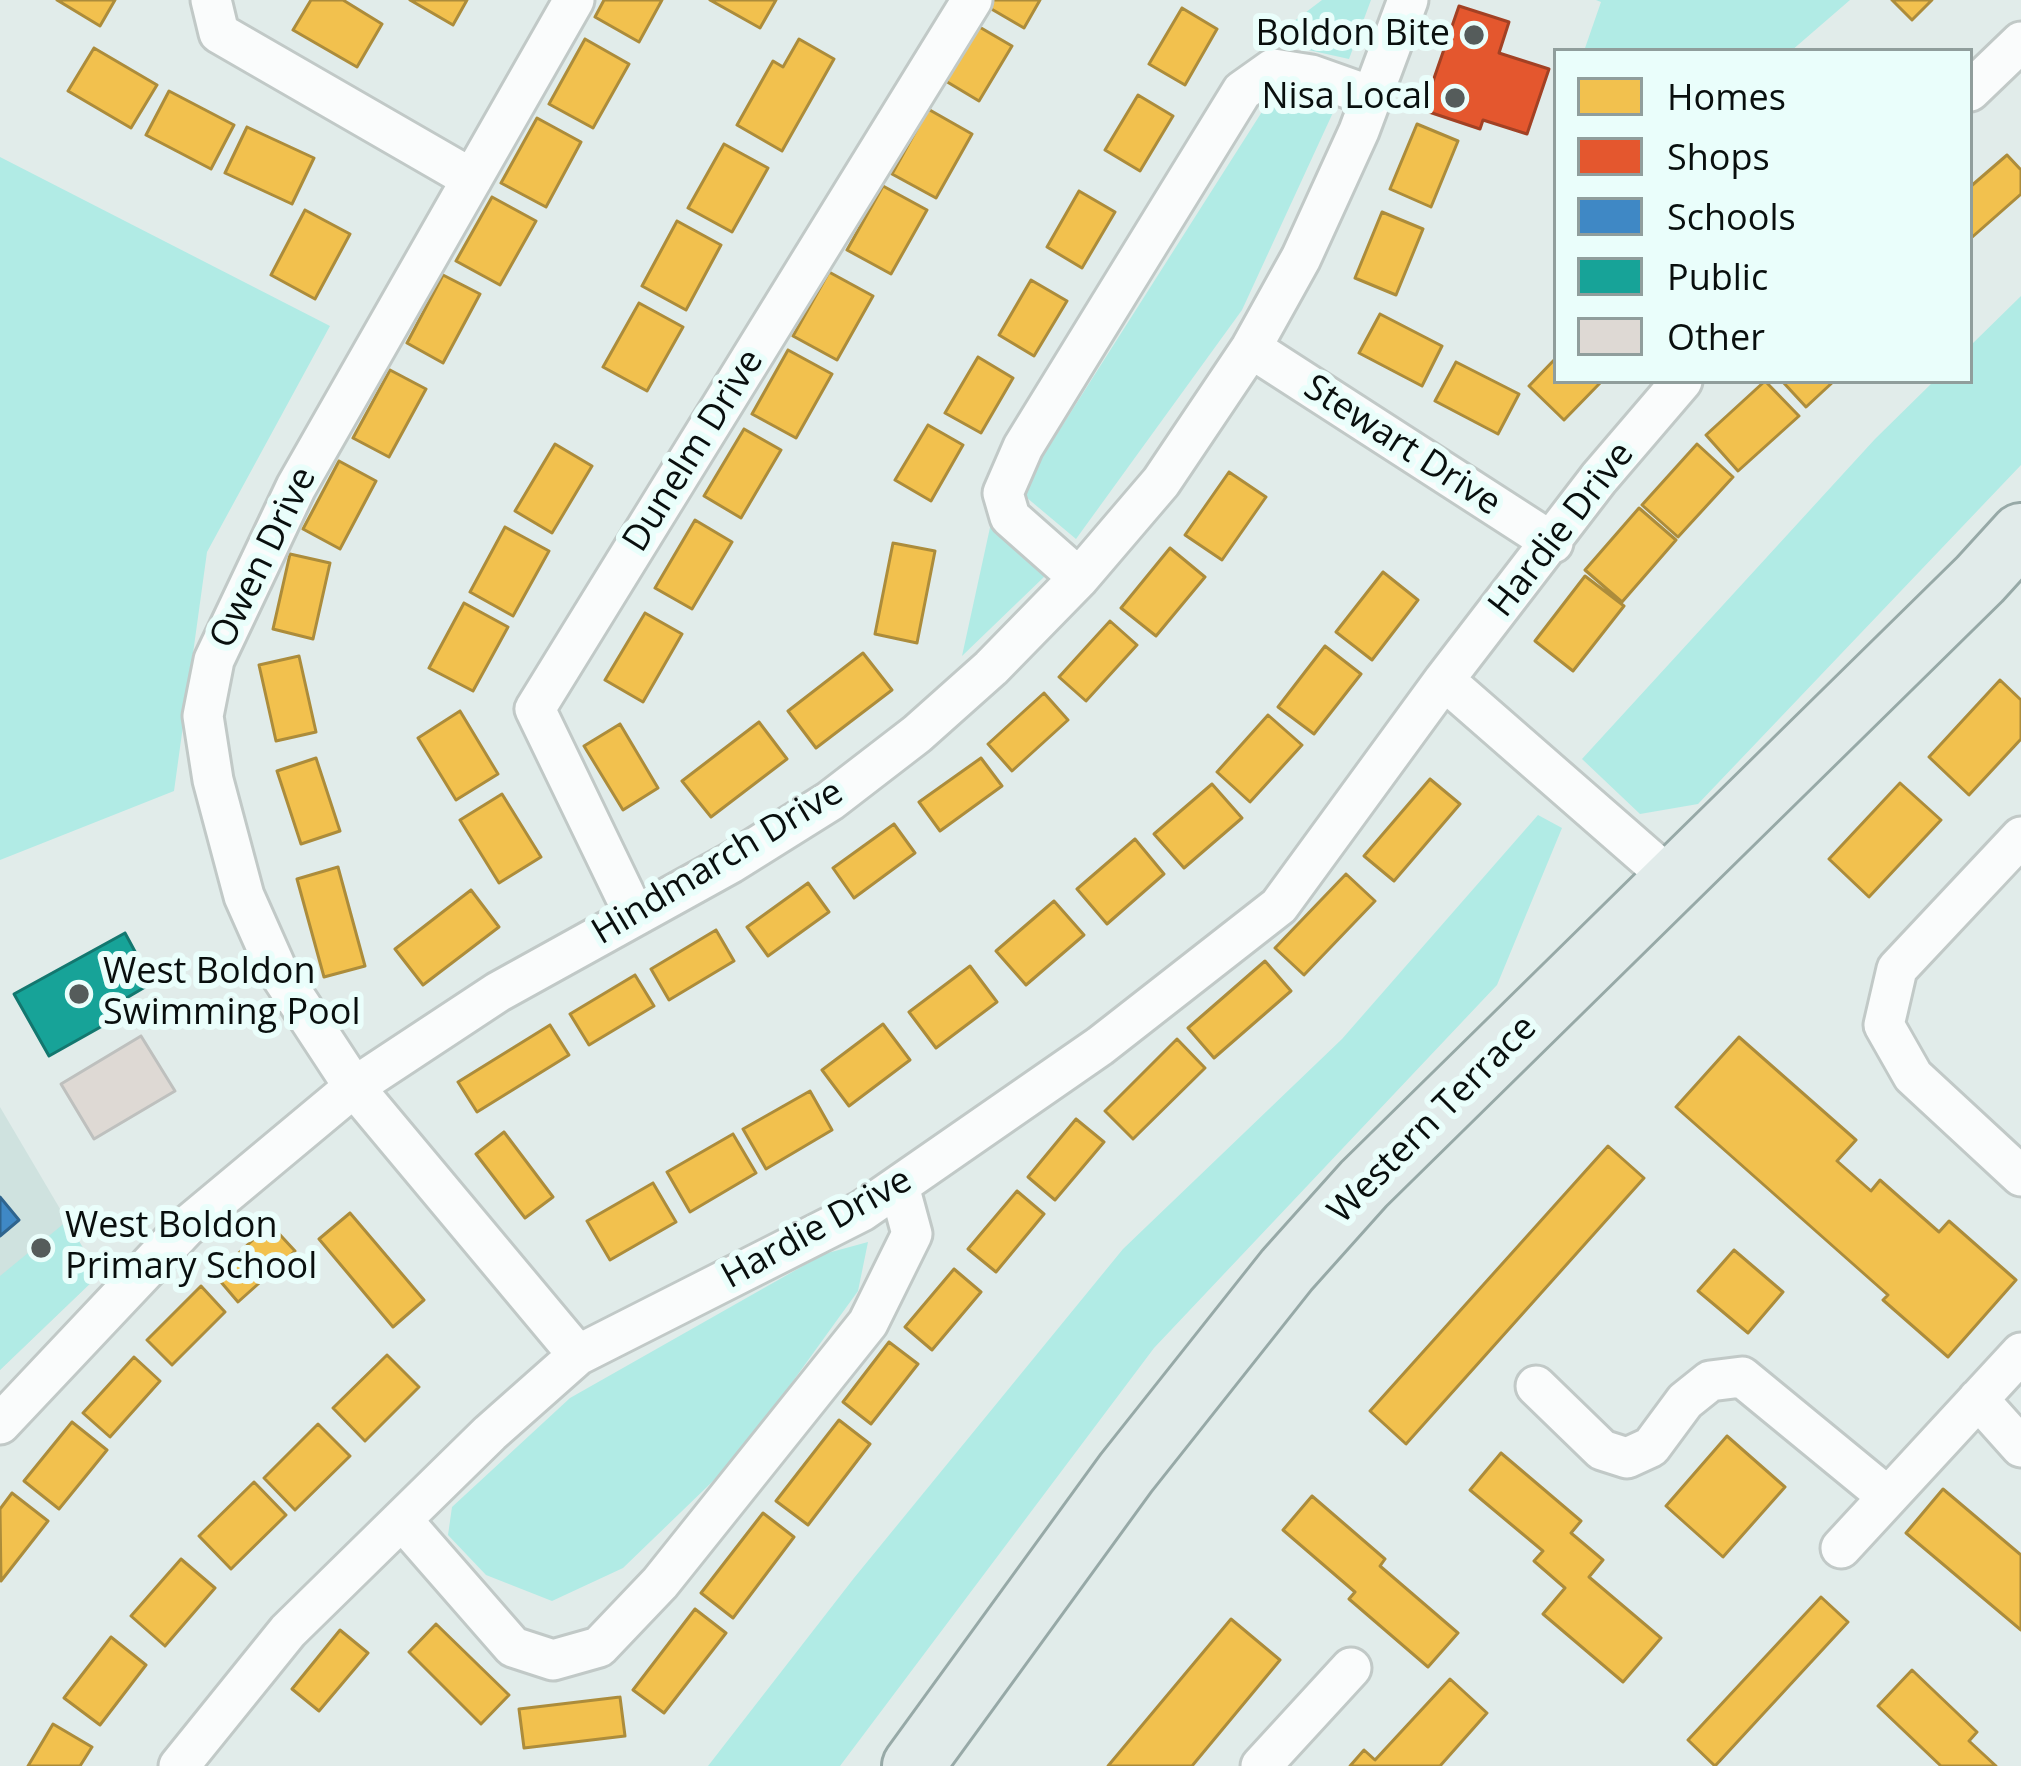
<!DOCTYPE html>
<html>
<head>
<meta charset="utf-8">
<style>
  body { margin:0 }
  #map { position:relative; width:2021px; height:1766px; overflow:hidden; background:#e1ecea; font-family:"Open Sans",sans-serif }
  canvas { display:block }
  .legend { position:absolute; left:1553px; top:48px; width:420px; height:336px; box-sizing:border-box; background:#eafefb; border:3px solid #909e9c; margin:0; padding:15px 21px; list-style:none; font-size:36px; color:#090f0e }
  .legend li { display:flex; align-items:center; gap:24px; height:60px }
  .legend b { width:60px; border:3px solid #909e9c }
</style>
</head>
<body>
<div id="map">
<canvas width="2021" height="1766"></canvas>
<ul class="legend">
<li><b style="height:33px;background:#f2c14e"></b>Homes</li>
<li><b style="height:33px;background:#e4572e"></b>Shops</li>
<li><b style="height:33px;background:#3f88c5"></b>Schools</li>
<li><b style="height:33px;background:#17a398"></b>Public</li>
<li><b style="height:33px;background:#ded9d4"></b>Other</li>
</ul>
</div>
<script>
const g = document.querySelector('canvas').getContext('2d');
g.lineJoin = 'round';
function fillPath(path, color) { g.fillStyle = color; g.fill(path, 'evenodd'); }
const poly = rows => new Path2D(rows.map(r => 'M' + r).join(''));
function strokePath(path, color, width, dash) { g.strokeStyle = color; g.lineWidth = width; g.lineCap = dash ? 'butt' : 'round'; g.setLineDash(dash || []); g.stroke(path); }
function drawText(font, color, halo, rows, align = 'center') {
  g.font = font + ' "Open Sans",sans-serif'; g.lineWidth = 12; g.setLineDash([]); g.textBaseline = 'middle'; g.strokeStyle = halo; g.fillStyle = color; for (const [text, x, y, turn = 0] of rows) {
    g.save(); g.translate(x, y); g.rotate((+turn || 0) * Math.PI / 180); g.textAlign = isNaN(turn) ? turn : align; if (halo) g.strokeText(text, 0, 0); g.fillText(text, 0, 0); g.restore();
  }
}
fillPath(poly([
  [0,1107,99,1275,0,1370]
]), '#cfe2df');
fillPath(poly([
  [1322,0,1371,0,1349,59,1268,41],
  [1596,0,1850,0,1791,51,1584,51,1601,2],
  [1272,96,1336,106,1242,310,1076,539,1020,492],
  [0,157,330,326,207,552,174,791,0,860],
  [2021,296,2021,465,1698,804,1640,814,1582,759,1875,439,1934,381,1970,381,1970,346],
  [991,523,1045,576,962,656],
  [1538,815,1562,828,1497,985,1154,1348,840,1766,708,1766,854,1578,1123,1249,1342,1039],
  [67,1221,99,1275,0,1370,0,1276],
  [868,1242,858,1291,739,1456,623,1568,552,1601,486,1575,448,1535,452,1507,570,1398,824,1254]
]), '#b1ebe5');
const homes = poly([
  [57,0,115,0,100,26,57,0],
  [311,0,343,0,382,24,357,67,293,30,311,0],
  [410,0,467,0,453,25,410,0],
  [604,0,662,0,639,42,595,17,604,0],
  [710,0,776,0,760,28,710,0],
  [992,0,1040,0,1024,28,988,7,992,0],
  [1892,0,1932,0,1912,20,1892,0],
  [1182,8,1217,29,1185,85,1149,64,1182,8],
  [976,25,1012,46,979,101,944,80,976,25],
  [585,39,629,64,593,128,549,104,585,39],
  [799,39,834,59,782,151,737,125,773,61,783,67,799,39],
  [94,48,157,85,131,128,68,91,94,48],
  [169,91,234,125,211,169,146,135,169,91],
  [1138,95,1173,116,1140,171,1105,150,1138,95],
  [928,109,972,134,936,198,892,174,928,109],
  [537,118,581,142,546,207,501,183,537,118],
  [1417,124,1458,141,1431,207,1390,189,1417,124],
  [247,127,314,158,292,204,225,173,247,127],
  [724,144,768,168,732,232,688,208,724,144],
  [2007,155,2021,170,2021,194,1970,239,1970,187,2007,155],
  [883,186,927,210,891,274,847,250,883,186],
  [1079,191,1115,212,1082,268,1047,247,1079,191],
  [492,197,536,221,500,285,456,261,492,197],
  [305,210,350,234,315,299,271,275,305,210],
  [1382,212,1423,229,1396,295,1355,278,1382,212],
  [677,221,721,245,686,310,642,286,677,221],
  [829,272,873,296,837,360,793,336,829,272],
  [443,275,480,294,443,363,407,343,443,275],
  [1031,280,1067,301,1034,356,999,335,1031,280],
  [639,303,683,327,647,391,603,367,639,303],
  [1380,314,1442,346,1422,386,1359,353,1380,314],
  [788,350,832,374,796,438,752,414,788,350],
  [978,357,1013,378,981,433,945,413,978,357],
  [1556,358,1556,381,1602,381,1564,420,1529,386,1556,358],
  [1456,362,1519,394,1498,434,1435,401,1456,362],
  [390,370,426,389,389,457,353,438,390,370],
  [1765,381,1799,416,1738,471,1706,435,1765,381],
  [1782,381,1834,381,1806,407,1782,381],
  [928,425,963,445,931,501,895,480,928,425],
  [744,429,781,450,741,518,704,496,744,429],
  [555,444,592,466,552,533,515,511,555,444],
  [1697,444,1733,477,1678,537,1642,505,1697,444],
  [339,461,376,481,340,549,303,529,339,461],
  [1229,472,1266,497,1222,560,1185,535,1229,472],
  [1639,508,1676,540,1622,602,1585,570,1639,508],
  [695,520,732,542,692,609,655,588,695,520],
  [505,527,549,551,513,616,470,592,505,527],
  [893,543,935,551,917,643,875,634,893,543],
  [1170,548,1205,577,1156,636,1121,608,1170,548],
  [290,554,330,563,313,639,273,629,290,554],
  [1383,572,1418,600,1372,660,1336,632,1383,572],
  [1585,576,1624,606,1573,671,1535,641,1585,576],
  [464,603,508,627,473,691,429,668,464,603],
  [645,613,682,634,643,702,605,680,645,613],
  [1110,621,1137,645,1086,701,1059,677,1110,621],
  [1325,646,1361,674,1314,734,1278,707,1325,646],
  [863,653,892,690,816,748,788,711,863,653],
  [299,656,316,732,276,741,259,665,299,656],
  [2000,680,2021,700,2021,739,1969,795,1929,757,2000,680],
  [1044,693,1068,720,1012,771,988,744,1044,693],
  [460,711,498,774,456,800,418,738,460,711],
  [1268,715,1302,745,1250,802,1217,772,1268,715],
  [759,722,787,759,711,817,682,781,759,722],
  [620,724,658,788,623,810,584,746,620,724],
  [316,758,340,831,301,844,277,771,316,758],
  [981,758,1002,786,940,831,919,802,981,758],
  [1430,779,1460,804,1394,881,1364,856,1430,779],
  [1900,783,1941,820,1869,897,1829,859,1900,783],
  [1212,784,1242,818,1184,868,1154,834,1212,784],
  [502,794,541,857,499,883,460,820,502,794],
  [894,824,915,853,854,898,833,868,894,824],
  [1135,839,1164,874,1107,924,1077,889,1135,839],
  [338,867,365,966,324,977,297,879,338,867],
  [1346,874,1375,901,1304,975,1275,948,1346,874],
  [808,883,829,912,768,956,747,927,808,883],
  [471,890,499,927,423,985,395,949,471,890],
  [1054,901,1084,935,1026,985,996,951,1054,901],
  [716,930,734,961,669,1000,651,969,716,930],
  [1265,961,1291,991,1214,1058,1188,1028,1265,961],
  [970,966,997,1002,936,1048,909,1012,970,966],
  [635,975,654,1006,589,1045,570,1014,635,975],
  [883,1024,910,1060,849,1106,822,1070,883,1024],
  [550,1025,569,1055,477,1112,458,1082,550,1025],
  [1739,1037,1856,1140,1837,1161,1871,1191,1880,1180,1939,1232,1949,1221,2016,1280,1948,1357,1883,1300,1888,1295,1676,1107,1739,1037],
  [1177,1039,1205,1068,1133,1139,1105,1111,1177,1039],
  [810,1091,832,1130,766,1169,743,1129,810,1091],
  [1076,1119,1104,1142,1055,1200,1028,1177,1076,1119],
  [504,1132,553,1197,525,1218,476,1154,504,1132],
  [733,1134,756,1173,690,1212,667,1172,733,1134],
  [1608,1146,1644,1178,1406,1444,1370,1411,1608,1146],
  [653,1183,676,1222,610,1260,587,1221,653,1183],
  [1017,1191,1044,1214,996,1272,968,1249,1017,1191],
  [350,1213,424,1300,393,1327,319,1239,350,1213],
  [270,1224,295,1251,238,1302,215,1275,270,1224],
  [1734,1250,1783,1292,1748,1333,1698,1291,1734,1250],
  [954,1269,981,1292,932,1350,905,1327,954,1269],
  [201,1286,225,1312,172,1365,147,1340,201,1286],
  [889,1342,918,1364,871,1424,843,1402,889,1342],
  [387,1355,419,1387,365,1441,333,1408,387,1355],
  [134,1357,160,1381,110,1437,83,1413,134,1357],
  [839,1420,870,1444,808,1525,776,1501,839,1420],
  [72,1422,107,1450,59,1509,24,1481,72,1422],
  [318,1424,350,1456,295,1510,264,1478,318,1424],
  [1727,1436,1785,1487,1723,1557,1666,1506,1727,1436],
  [1501,1453,1581,1521,1571,1533,1603,1560,1589,1577,1661,1638,1623,1682,1543,1614,1565,1588,1534,1561,1543,1551,1470,1490,1501,1453],
  [254,1482,286,1515,231,1569,199,1536,254,1482],
  [1943,1489,2021,1555,2021,1630,1906,1533,1943,1489],
  [12,1493,48,1521,1,1581,0,1509,12,1493],
  [1312,1496,1385,1559,1380,1566,1458,1633,1428,1667,1349,1599,1355,1592,1283,1530,1312,1496],
  [763,1513,794,1537,733,1618,701,1593,763,1513],
  [181,1559,215,1588,165,1646,131,1616,181,1559],
  [1821,1597,1848,1622,1715,1766,1688,1740,1821,1597],
  [695,1609,726,1633,664,1713,633,1690,695,1609],
  [1231,1619,1280,1660,1192,1766,1108,1766,1231,1619],
  [436,1624,509,1695,481,1724,409,1652,436,1624],
  [340,1630,368,1653,319,1711,292,1689,340,1630],
  [111,1637,146,1665,100,1725,64,1698,111,1637],
  [1912,1670,1977,1732,1969,1741,1996,1766,1941,1766,1878,1706,1912,1670],
  [1450,1679,1487,1713,1440,1766,1350,1766,1364,1750,1375,1760,1450,1679],
  [620,1697,625,1736,524,1748,519,1709,620,1697],
  [53,1724,92,1747,80,1766,28,1766,53,1724]
]);
fillPath(homes, '#f2c14e');
strokePath(homes, '#ac8c3b', 3);
const shops = poly([
  [1459,6,1509,22,1499,53,1549,69,1527,134,1483,120,1480,129,1423,110,1459,6]
]);
fillPath(shops, '#e4572e');
strokePath(shops, '#a24124', 3);
const schools = poly([
  [0,1197,19,1220,0,1236,0,1197]
]);
fillPath(schools, '#3f88c5');
strokePath(schools, '#2f648e', 3);
const public = poly([
  [125,933,152,983,123,1000,129,1011,49,1056,14,994,125,933]
]);
fillPath(public, '#17a398');
strokePath(public, '#13776f', 3);
const building = poly([
  [141,1036,175,1091,94,1139,61,1084,141,1036]
]);
fillPath(building, '#ded9d4');
strokePath(building, '#bec0be', 3);
const street = poly([
  [211,0,219,33,472,179],
  [574,0,296,487,214,660,203,716,213,780,244,896,276,968,354,1087,578,1355],
  [1970,91,2021,42],
  [1251,348,1553,543],
  [1079,578,1010,517,1003,493,1023,447,1242,91,1273,69,1311,75,1373,97],
  [1444,680,1674,881],
  [2021,837,1897,969,1884,1025,1913,1076,2021,1176],
  [634,914,535,709,972,0],
  [1536,1386,1602,1450,1627,1458,1651,1447,1685,1401,1710,1381,1742,1377,1888,1497],
  [1978,1399,2021,1447],
  [0,1424,185,1228,354,1087,498,992,731,863,830,801,917,734,991,668,1079,578,1161,482,1251,348,1301,258,1359,131,1408,0],
  [402,1520,513,1647,553,1660,599,1647,660,1583,868,1323,912,1234,899,1186],
  [1841,1548,2021,1353],
  [179,1766,288,1631,490,1433,578,1355,862,1211,1100,1046,1279,906,1444,680,1599,478,1682,381],
  [1261,1766,1351,1668]
]);
const primary = poly([
  [913,1766,1126,1473,1287,1270,1364,1184,1980,579,2021,534]
]);
strokePath(street, '#c1c9c7', 45);
strokePath(primary, '#97a9a7', 66);
strokePath(street, '#fafcfc', 39);
strokePath(primary, '#e1ebea', 60);
for (const [x, y, r, color] of [
  [1474,35,12,"#555c5b"],
  [1455,98,12,"#555c5b"],
  [79,994,12,"#555c5b"],
  [41,1248,12,"#555c5b"]
]) { const dot = new Path2D(); dot.arc(x, y, r, 0, 2 * Math.PI); g.fillStyle = color; g.fill(dot); strokePath(dot, '#eafefb', 4.5); }
drawText('36px', '#090f0e', '#eafefb', [
  ["Boldon Bite",1450,35],
  ["Nisa Local",1431,98],
  ["West Boldon",103,973,"left"],
  ["Swimming Pool",103,1014,"left"],
  ["West Boldon",65,1227,"left"],
  ["Primary School",65,1268,"left"]
], 'right');
drawText('36px', '#090f0e', '#eafefb', [
  ["Stewart Drive",1402,446,33],
  ["Dunelm Drive",694,451,-58],
  ["Hardie Drive",1562,530,-52],
  ["Owen Drive",264,558,-64],
  ["Hindmarch Drive",718,863,-31],
  ["Western Terrace",1433,1120,-45],
  ["Hardie Drive",817,1229,-29]
]);
</script>
</body>
</html>
